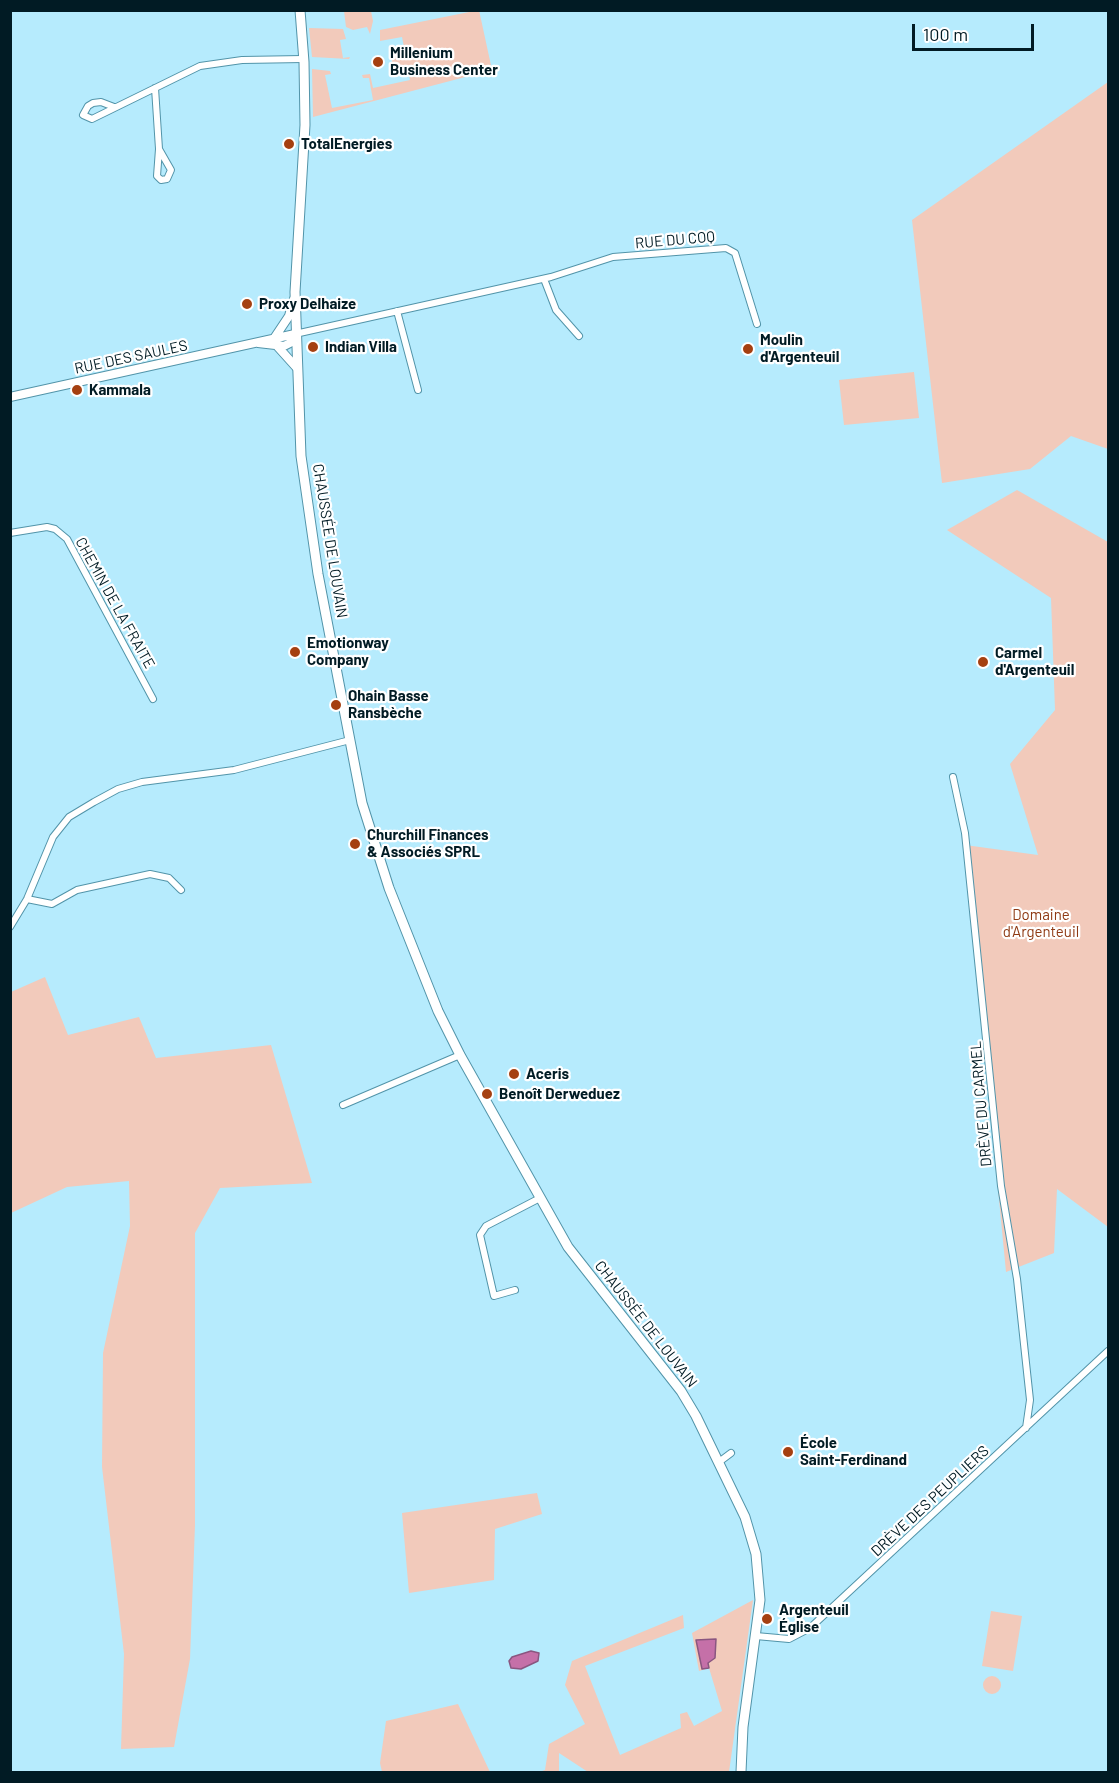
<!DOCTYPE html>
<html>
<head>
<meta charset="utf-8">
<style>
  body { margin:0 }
  #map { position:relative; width:1119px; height:1783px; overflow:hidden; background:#b6ebfd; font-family:Barlow,sans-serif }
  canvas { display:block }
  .frame { position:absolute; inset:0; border:12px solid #011b24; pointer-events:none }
  .scale { position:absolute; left:912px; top:24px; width:122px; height:27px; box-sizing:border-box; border:3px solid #011b24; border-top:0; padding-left:8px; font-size:18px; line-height:21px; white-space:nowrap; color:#011b24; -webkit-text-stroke:4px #fff; paint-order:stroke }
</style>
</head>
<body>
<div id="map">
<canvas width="1119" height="1783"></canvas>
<div class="frame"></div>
<div class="scale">100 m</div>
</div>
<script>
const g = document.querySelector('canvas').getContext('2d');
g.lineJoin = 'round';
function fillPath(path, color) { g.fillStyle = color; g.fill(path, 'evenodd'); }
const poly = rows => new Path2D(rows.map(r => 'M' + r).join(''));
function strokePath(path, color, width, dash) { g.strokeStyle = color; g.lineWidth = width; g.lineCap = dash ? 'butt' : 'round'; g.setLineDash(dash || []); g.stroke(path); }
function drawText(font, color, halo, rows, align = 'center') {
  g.font = font + ' Barlow,sans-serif'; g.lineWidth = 4.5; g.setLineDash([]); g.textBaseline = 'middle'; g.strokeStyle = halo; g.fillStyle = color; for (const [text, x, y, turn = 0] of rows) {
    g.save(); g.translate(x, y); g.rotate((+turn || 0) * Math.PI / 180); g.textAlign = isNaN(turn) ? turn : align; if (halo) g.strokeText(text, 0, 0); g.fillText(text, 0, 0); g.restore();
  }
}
fillPath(poly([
  [479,10,492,70,313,117,312,69,330,71,331,74,325,75,332,108,373,100,369,78,363,78,362,75,370,74,373,88,410,80,407,66,393,68,391,55,405,52,402,37,380,41,380,30],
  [344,11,371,11,373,21,370,34,367,27,353,30,346,27],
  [309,28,343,29,346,39,340,40,343,58,350,57,349,59,312,57],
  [1108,82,1108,449,1071,436,1030,469,942,483,912,220],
  [914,372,919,418,844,425,839,380],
  [1017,490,1108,542,1108,1227,1057,1189,1054,1253,1006,1272,965,845,1038,855,1010,764,1055,710,1051,598,947,530],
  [45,977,68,1035,139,1017,156,1058,271,1045,312,1183,220,1188,195,1233,195,1525,190,1659,174,1747,121,1749,124,1654,102,1467,103,1353,130,1226,129,1181,67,1187,11,1213,11,992],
  [537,1493,542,1514,495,1529,494,1580,409,1593,402,1513],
  [753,1600,729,1772,588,1772,559,1753,559,1772,539,1772,545,1770,549,1744,585,1724,565,1685,572,1661,683,1615,684,1628,585,1666,620,1755,681,1728,680,1714,687,1712,694,1726,722,1711,709,1668,699,1671,692,1633],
  [991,1611,1022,1616,1013,1671,982,1666],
  '983 1685a9 9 0 1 1 18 0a9 9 0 1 1-18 0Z',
  [458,1704,490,1772,382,1772,380,1763,386,1721]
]), '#f2cabb');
const water = poly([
  [716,1639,715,1658,708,1663,709,1668,702,1669,696,1640,716,1639],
  [531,1651,539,1653,538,1661,521,1669,511,1668,509,1661,512,1657,531,1651]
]);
fillPath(water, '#c570a8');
strokePath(water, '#8a5680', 1.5);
const minor = poly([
  [155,88,159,149,171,170,167,179,161,180,157,176,159,149],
  [114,107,101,102,93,103,88,106,83,115,92,119,200,66,242,60,303,59],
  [544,279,556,310,579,336],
  [397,311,418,390],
  [295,334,551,277,613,257,726,248,735,253,757,324],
  [10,533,47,527,55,529,67,539,153,699],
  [953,777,965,833,1001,1186,1017,1279,1030,1400,1026,1428],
  [27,899,52,904,77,890,150,874,169,878,181,890],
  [10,927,27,899,53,837,69,817,94,802,118,789,142,782,234,770,350,740],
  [343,1105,460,1055],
  [515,1290,494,1296,480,1235,486,1226,540,1198],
  [719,1462,731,1453],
  [756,1636,789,1639,810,1628,1108,1351]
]);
const tertiary = poly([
  [275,337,289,316,294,299],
  [258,343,284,346,292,342,295,334],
  [278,347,296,367],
  [10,397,295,334]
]);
const secondary = poly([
  [300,10,304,62,305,125,295,292,301,456,318,574,362,803,389,888,438,1011,460,1055,568,1247,681,1391,696,1416,745,1517,756,1554,760,1600,743,1727,741,1772]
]);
strokePath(minor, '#5294a9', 8);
strokePath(tertiary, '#5294a9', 10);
strokePath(secondary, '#5294a9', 11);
strokePath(minor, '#fff', 6);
strokePath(tertiary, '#fff', 8);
strokePath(secondary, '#fff', 9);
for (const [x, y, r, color] of [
  [378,62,6,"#a54011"],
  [289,144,6,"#a54011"],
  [247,304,6,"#a54011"],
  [313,347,6,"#a54011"],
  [748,349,6,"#a54011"],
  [77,390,6,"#a54011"],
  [295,652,6,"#a54011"],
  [983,662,6,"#a54011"],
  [336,705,6,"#a54011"],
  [355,844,6,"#a54011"],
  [514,1074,6,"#a54011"],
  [487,1094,6,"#a54011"],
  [788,1452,6,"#a54011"],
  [767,1619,6,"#a54011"]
]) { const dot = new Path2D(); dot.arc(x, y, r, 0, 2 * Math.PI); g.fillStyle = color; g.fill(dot); strokePath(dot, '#fff', 2); }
drawText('bold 15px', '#011b24', '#fff', [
  ["Millenium",390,53],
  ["Business Center",390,70],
  ["TotalEnergies",301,144],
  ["Proxy Delhaize",259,304],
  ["Moulin",760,340],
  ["d'Argenteuil",760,357],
  ["Indian Villa",325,347],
  ["Kammala",89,390],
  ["Emotionway",307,643],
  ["Company",307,660],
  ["Carmel",995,653],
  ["d'Argenteuil",995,670],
  ["Ohain Basse",348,696],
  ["Ransbèche",348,713],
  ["Churchill Finances",367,835],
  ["& Associés SPRL",367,852],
  ["Aceris",526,1074],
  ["Benoît Derweduez",499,1094],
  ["École",800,1443],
  ["Saint-Ferdinand",800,1460],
  ["Argenteuil",779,1610],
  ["Église",779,1627]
], 'left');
drawText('15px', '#011b24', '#fff', [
  ["RUE DU COQ",675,240,-5],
  ["RUE DES SAULES",131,357,-12],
  ["CHAUSSÉE DE LOUVAIN",330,541,81],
  ["CHEMIN DE LA FRAITE",115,603,61],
  ["DRÈVE DU CARMEL",981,1104,-95],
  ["CHAUSSÉE DE LOUVAIN",646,1324,52],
  ["DRÈVE DES PEUPLIERS",930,1501,-43]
]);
drawText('15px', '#8e3913', '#fff', [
  ["Domaine",1041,915],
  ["d'Argenteuil",1041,932]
]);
</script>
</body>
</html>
